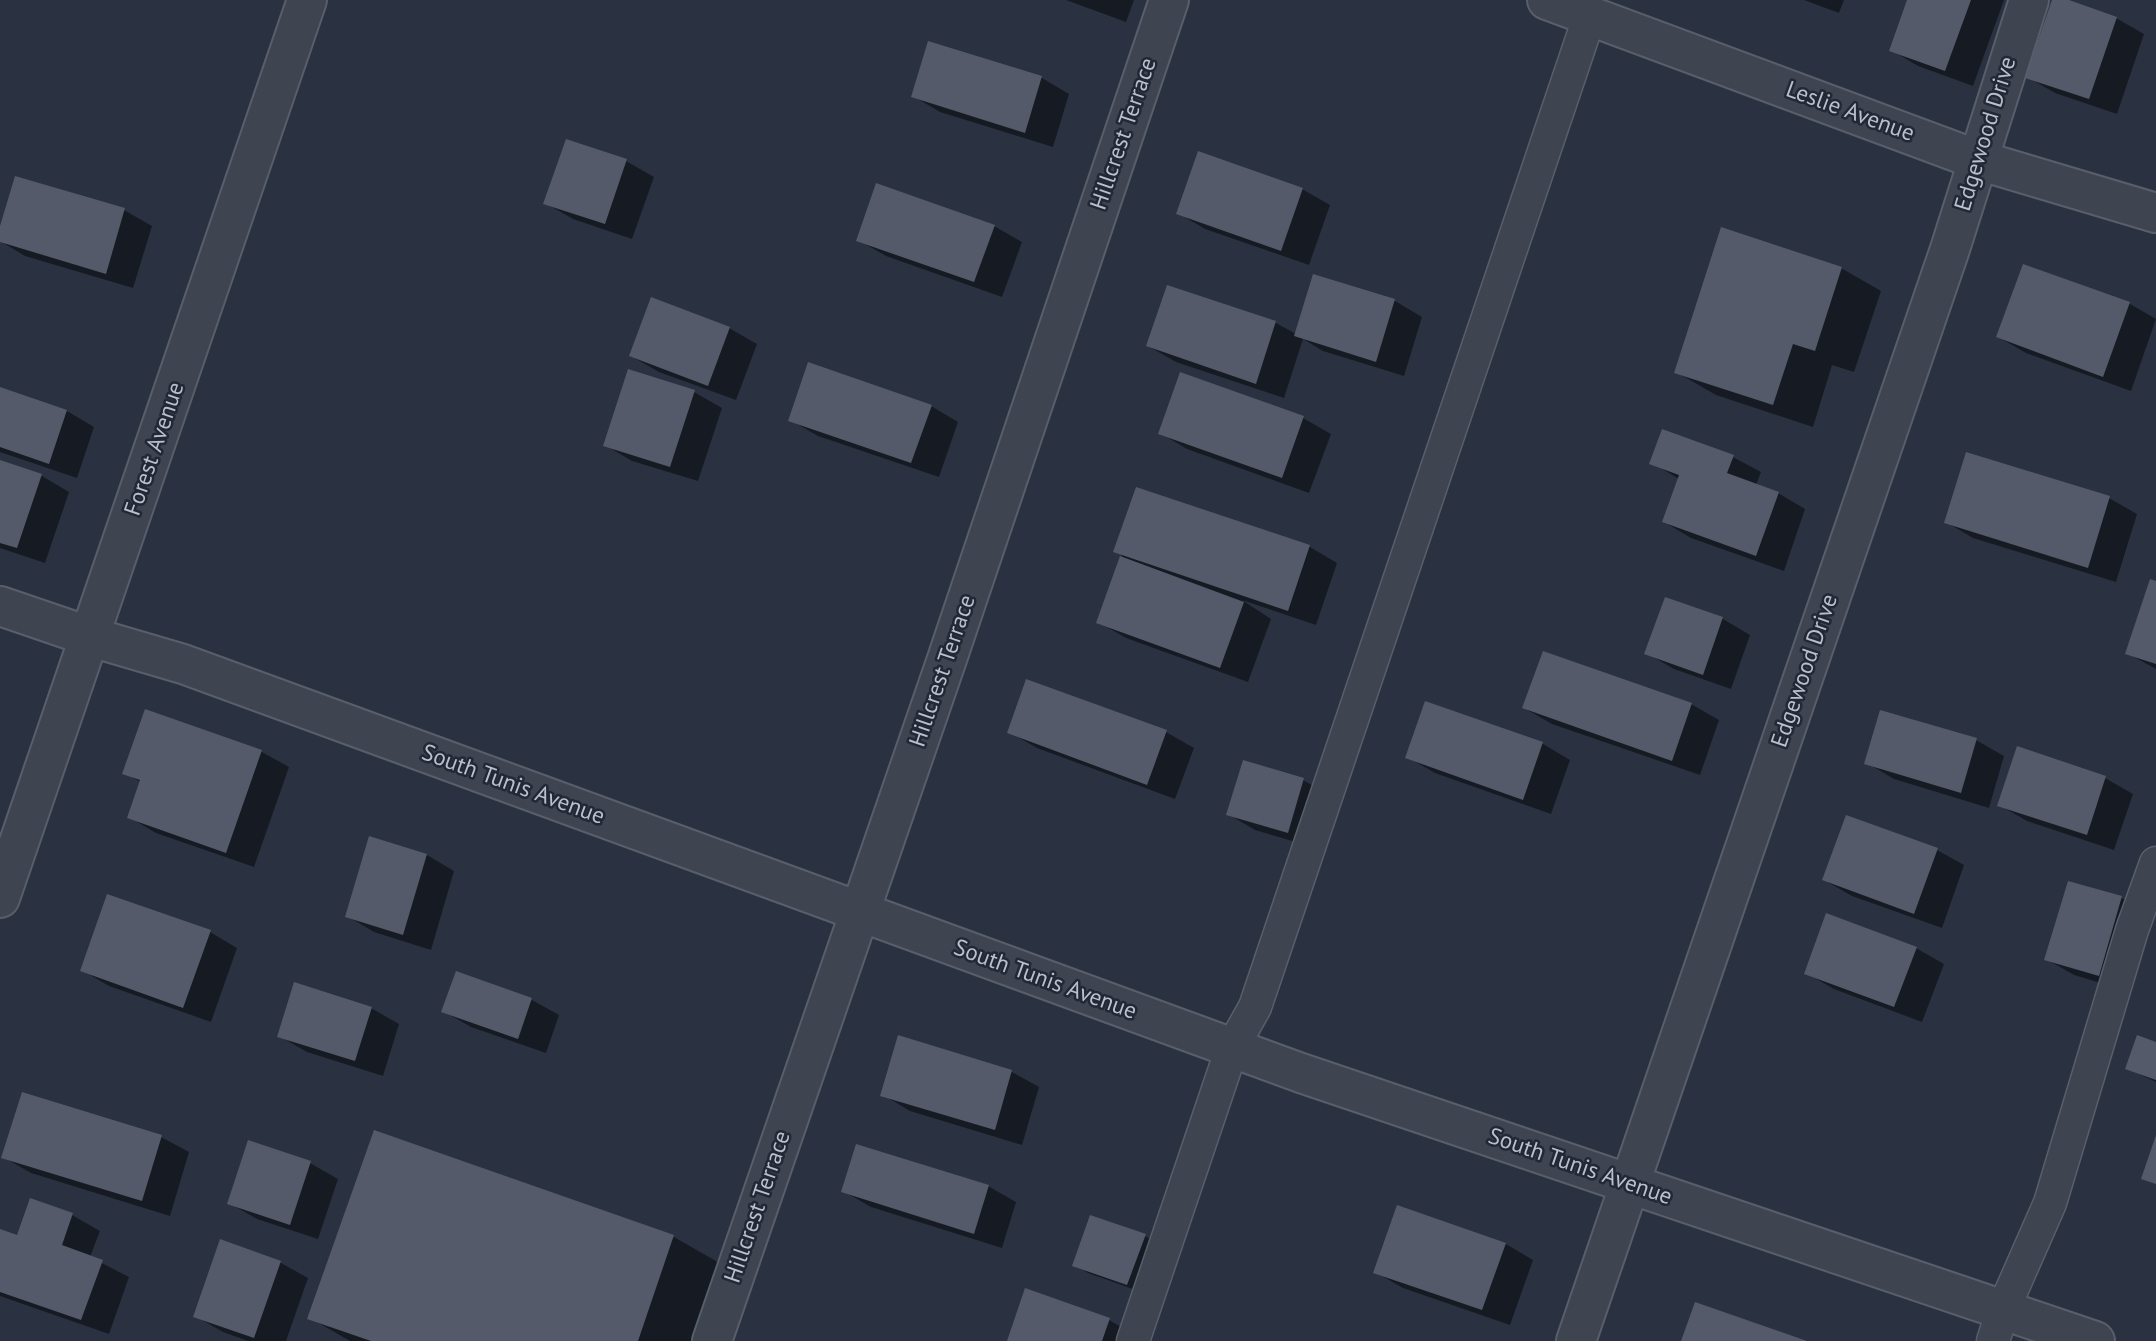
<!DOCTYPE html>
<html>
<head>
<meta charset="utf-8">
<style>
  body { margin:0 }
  canvas { display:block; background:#2a3140 }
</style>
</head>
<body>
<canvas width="2156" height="1341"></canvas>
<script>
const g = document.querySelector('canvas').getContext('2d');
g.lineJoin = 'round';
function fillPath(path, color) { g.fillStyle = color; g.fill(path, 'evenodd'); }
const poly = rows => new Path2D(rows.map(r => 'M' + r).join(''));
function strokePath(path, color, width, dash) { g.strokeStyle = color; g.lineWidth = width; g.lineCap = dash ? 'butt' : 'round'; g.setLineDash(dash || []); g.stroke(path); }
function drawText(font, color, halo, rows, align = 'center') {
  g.font = font + ' "PT Sans",sans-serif'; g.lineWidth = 5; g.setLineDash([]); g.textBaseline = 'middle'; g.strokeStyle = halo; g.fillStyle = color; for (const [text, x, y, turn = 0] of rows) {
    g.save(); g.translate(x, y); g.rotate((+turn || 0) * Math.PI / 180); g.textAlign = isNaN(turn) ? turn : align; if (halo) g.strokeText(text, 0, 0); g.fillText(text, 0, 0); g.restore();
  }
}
fillPath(poly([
  [1066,0,1134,0,1126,22],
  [1804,0,1844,0,1839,13],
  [1908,0,2004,0,1973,86,1918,66,1891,50],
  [2054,0,2064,0,2116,18,2144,34,2117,114,2055,93,2027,77],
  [929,43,1042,78,1069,94,1053,147,940,112,913,96],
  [626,161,654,177,632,239,573,219,545,203],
  [1302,189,1330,205,1309,265,1205,229,1178,213],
  [124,210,152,226,133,288,25,256,0,241,0,232],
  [994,226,1022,242,1002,297,886,256,858,240],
  [2024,266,2130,304,2156,319,2131,391,2026,353,1998,337],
  [1841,268,1881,291,1854,372,1832,365,1813,427,1716,395,1676,372],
  [1314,276,1395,301,1422,317,1404,376,1323,351,1303,339,1284,398,1176,362,1148,346,1168,287,1276,323,1296,334],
  [729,328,757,344,736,400,659,372,631,356],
  [0,388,67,411,94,427,77,478,0,452],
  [694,392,722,408,698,481,632,461,605,445],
  [931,406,958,422,939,477,818,436,790,420],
  [1303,418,1331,434,1309,493,1187,449,1160,433],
  [1663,431,1733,457,1761,472,1756,485,1778,493,1805,509,1784,571,1691,538,1664,522,1679,479,1652,463],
  [1967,454,2109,498,2137,514,2116,582,1973,538,1946,522],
  [0,461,42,476,69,492,45,563,0,548],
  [1137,489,1310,547,1337,563,1316,625,1242,600,1271,619,1248,682,1126,638,1098,622,1122,555,1116,552],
  [2156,583,2156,669,2127,653],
  [1666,599,1723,619,1750,635,1731,689,1674,669,1646,653],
  [1426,703,1543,744,1570,760,1551,814,1435,773,1407,757],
  [1691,704,1719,720,1700,775,1552,724,1524,708],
  [146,711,262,752,289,767,254,867,156,833,129,817,141,782,124,773],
  [1009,732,1166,732,1194,748,1175,799,1037,748],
  [1976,740,2004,756,1989,808,1894,779,1867,763],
  [2105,778,2133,794,2114,850,2027,821,1999,805],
  [1303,780,1331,796,1316,848,1255,830,1228,814],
  [370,838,427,855,454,871,431,950,374,932,347,916],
  [1937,850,1964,865,1942,928,1852,896,1824,880],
  [2069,883,2122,898,2149,914,2127,991,2074,975,2046,959],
  [210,932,237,948,211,1022,109,986,82,970],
  [1916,948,1944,964,1922,1022,1834,989,1806,973],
  [457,973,532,1000,559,1015,546,1053,471,1027,443,1011],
  [371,1008,399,1024,383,1076,307,1052,279,1036],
  [899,1037,1012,1072,1039,1087,1022,1145,910,1111,883,1095],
  [2156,1044,2156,1082,2127,1068],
  [375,1132,674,1237,723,1265,697,1341,350,1341,310,1318],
  [161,1137,189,1152,170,1216,31,1173,3,1157],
  [310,1163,338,1179,318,1239,257,1219,229,1203],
  [988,1186,1016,1202,1002,1248,871,1207,843,1191],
  [1398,1207,1506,1244,1533,1260,1510,1325,1403,1288,1375,1272],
  [72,1215,100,1231,90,1257,129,1277,109,1334,0,1296,0,1231,18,1237],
  [1145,1236,1159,1244,1141,1292,1088,1273,1075,1265],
  [222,1241,281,1263,308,1278,286,1341,248,1341,223,1332,195,1316],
  [1109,1320,1137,1336,1135,1341,1008,1341]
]), '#0007');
fillPath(poly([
  [1907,0,1971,0,1945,71,1889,51],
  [2052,0,2069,0,2117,17,2089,99,2025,78],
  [928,41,1042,76,1025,133,911,97],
  [566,139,627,159,605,224,543,204],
  [1198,151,1303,188,1281,251,1176,214],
  [15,176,125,208,106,274,0,242,0,226],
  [876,183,995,225,974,282,856,241],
  [1721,227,1842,267,1815,351,1793,344,1773,405,1674,373],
  [2023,264,2130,302,2103,377,1996,337],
  [1313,274,1395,299,1376,362,1294,336],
  [1167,285,1276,321,1256,384,1146,346],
  [651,297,730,327,708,386,629,356],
  [808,362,932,405,911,463,788,421],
  [628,369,695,390,670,467,603,446],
  [1180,372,1304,416,1282,478,1158,434],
  [0,387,67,410,49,464,0,447],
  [1662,429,1734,455,1727,473,1779,492,1756,556,1662,522,1679,475,1649,464],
  [1966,452,2110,496,2088,568,1944,523],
  [0,460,42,474,17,548,0,543],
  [1136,487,1310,545,1288,611,1113,552],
  [1120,556,1244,602,1220,668,1096,623],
  [2150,579,2156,581,2156,664,2125,654],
  [1665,597,1723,617,1703,675,1644,654],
  [1543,651,1692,703,1672,761,1522,708],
  [1026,679,1167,730,1147,785,1007,733],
  [1425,701,1543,742,1523,800,1405,758],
  [145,709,262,750,226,853,127,818,140,780,122,774],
  [1880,710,1977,738,1961,793,1864,764],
  [2017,746,2106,776,2087,835,1997,806],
  [1243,760,1304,778,1288,833,1226,815],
  [1846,815,1938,848,1914,914,1822,880],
  [369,836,427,854,403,935,345,917],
  [2068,881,2122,896,2099,976,2044,960],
  [107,894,211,930,183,1008,80,971],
  [1826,913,1917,947,1894,1007,1804,974],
  [456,971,532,998,518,1039,441,1012],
  [294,982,372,1007,355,1061,277,1037],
  [898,1035,1012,1070,995,1130,880,1096],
  [2137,1035,2156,1042,2156,1080,2125,1069],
  [22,1092,162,1135,142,1201,1,1158],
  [374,1130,674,1235,638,1341,371,1341,307,1319],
  [2156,1135,2156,1184,2141,1179],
  [248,1140,311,1161,290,1225,227,1204],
  [856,1144,989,1185,974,1234,841,1192],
  [30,1198,73,1213,62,1245,103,1260,81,1320,0,1292,0,1229,17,1235],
  [1397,1205,1506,1243,1482,1310,1373,1273],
  [1090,1215,1146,1234,1127,1285,1072,1266],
  [220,1239,281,1261,254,1338,193,1317],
  [1025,1288,1110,1318,1102,1341,1007,1341],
  [1695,1302,1807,1341,1681,1341]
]), '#545a6a');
const service = poly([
  [1133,1341,1232,1048,1255,1007,1590,15],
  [1993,1341,2003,1310,2050,1203,2132,930,2156,863]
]);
const minor = poly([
  [1547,0,1978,160,2156,213],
  [0,606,91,637,183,664,1301,1073,2095,1341],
  [0,898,307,0],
  [712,1341,947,659,1169,0],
  [1576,1341,1950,249,2029,0]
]);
strokePath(service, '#595f6a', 35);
strokePath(minor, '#595f6a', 42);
strokePath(service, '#3e4450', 32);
strokePath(minor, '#3e4450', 38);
drawText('23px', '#bbbfca', '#222835', [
  ["Leslie Avenue",1850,112,20],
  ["Hillcrest Terrace",1124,134,-71],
  ["Edgewood Drive",1986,134,-73],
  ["Forest Avenue",155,449,-71],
  ["Hillcrest Terrace",943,671,-71],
  ["Edgewood Drive",1805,671,-71],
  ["South Tunis Avenue",513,785,20],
  ["South Tunis Avenue",1045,980,20],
  ["South Tunis Avenue",1580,1167,19],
  ["Hillcrest Terrace",758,1207,-71]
]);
</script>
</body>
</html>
